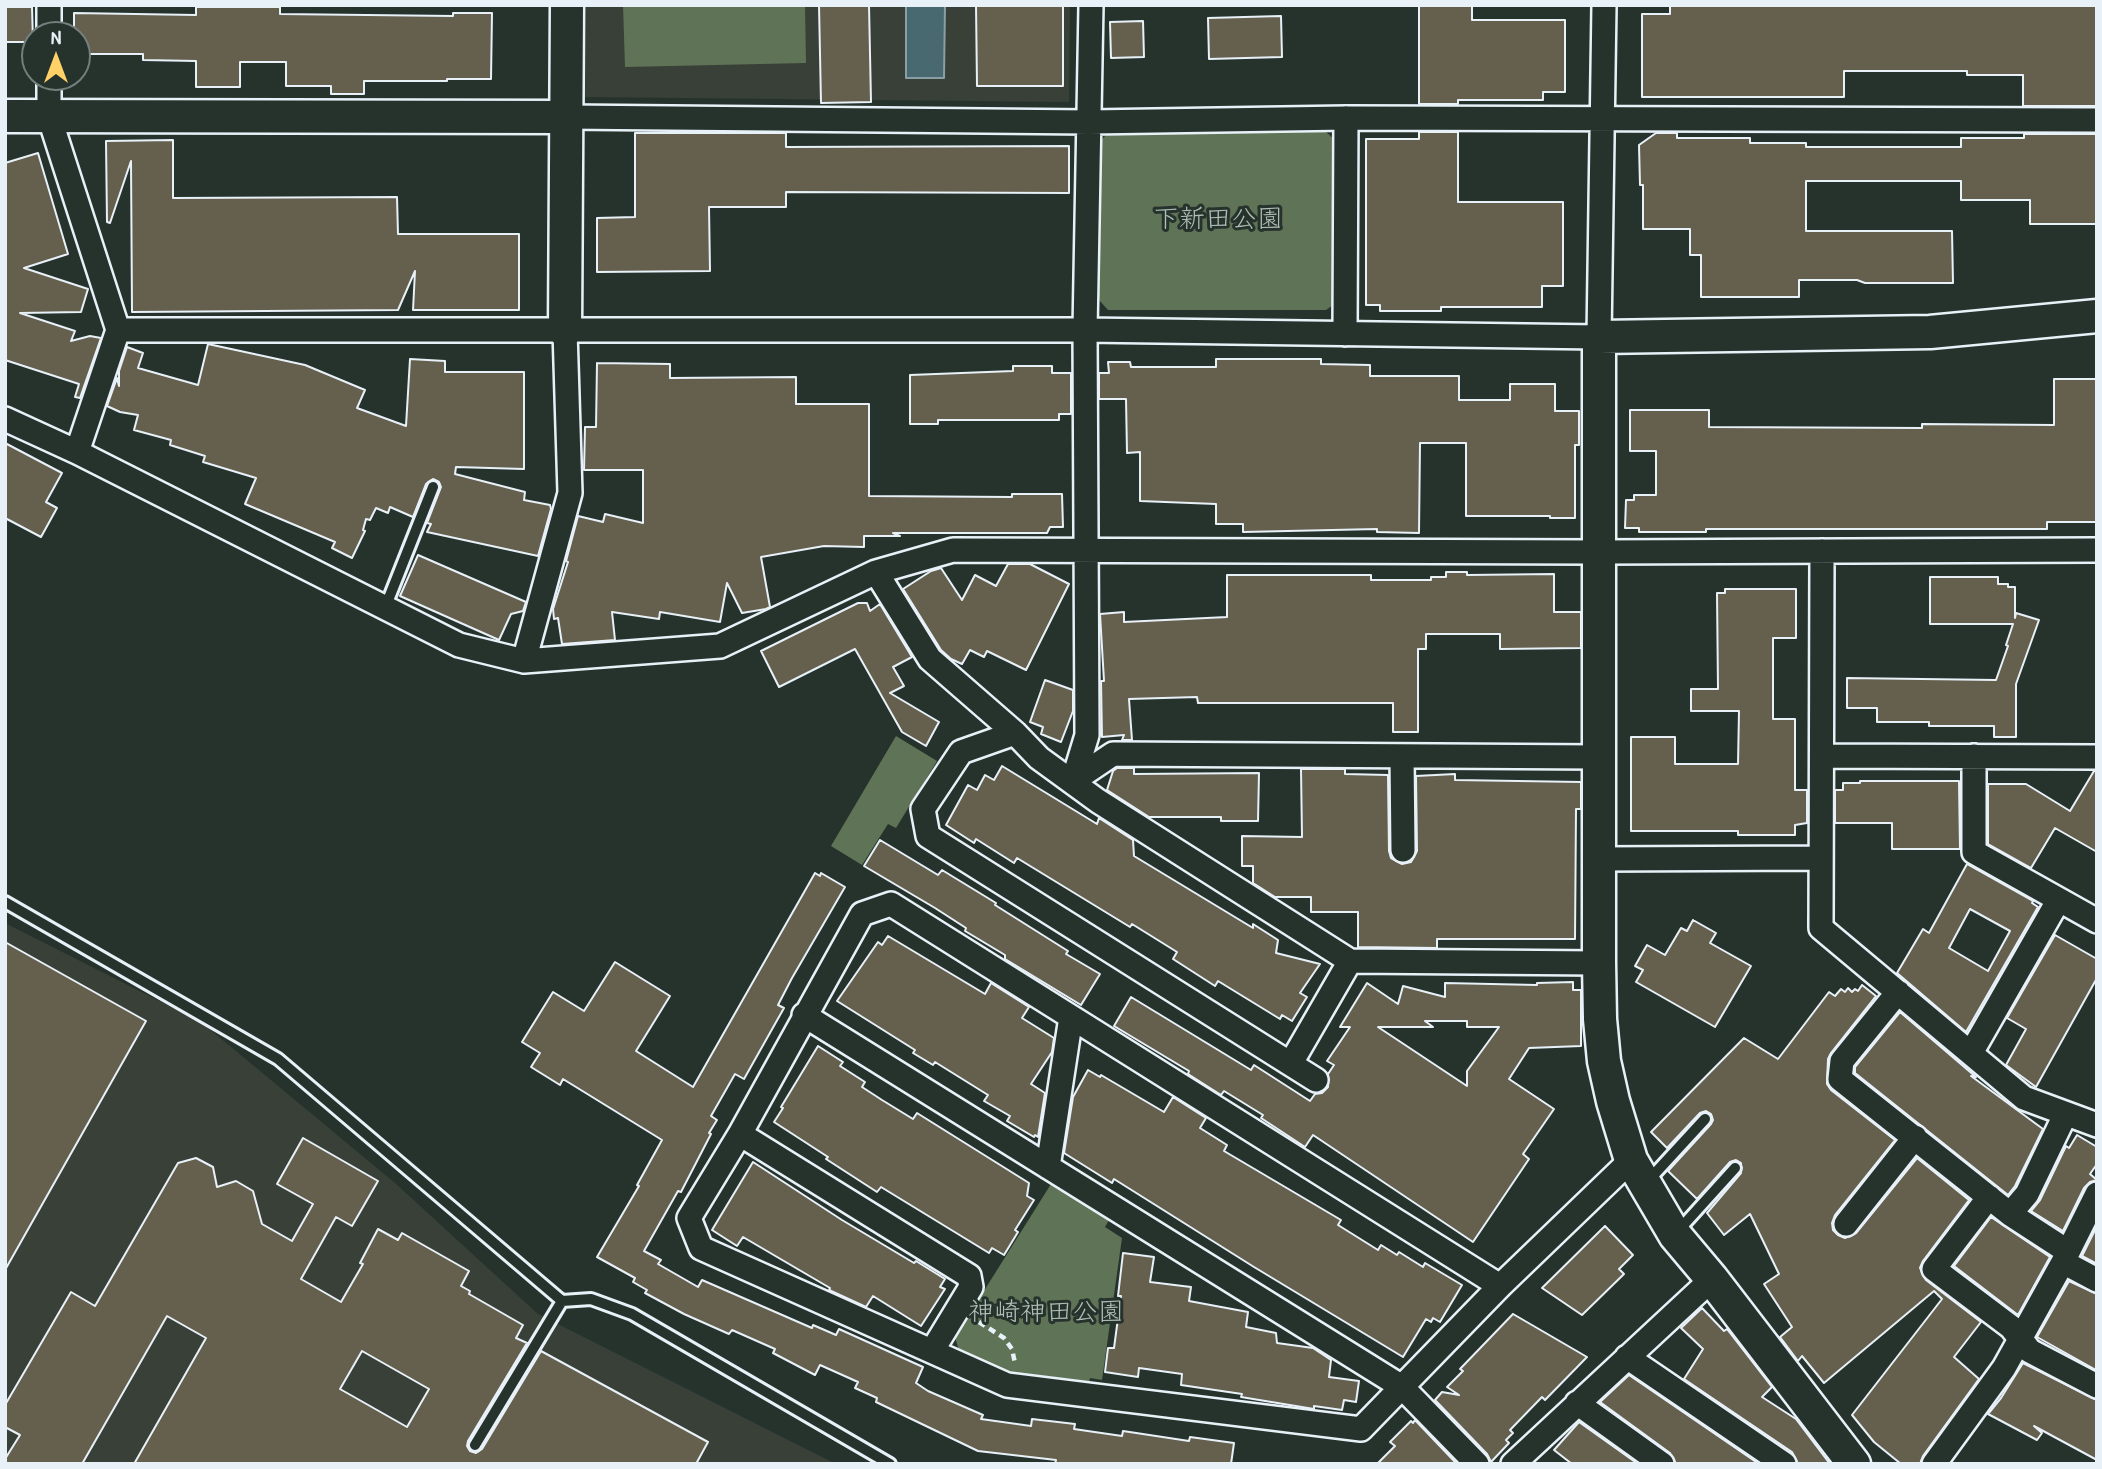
<!DOCTYPE html>
<html>
<head>
<meta charset="utf-8">
<style>
  body { margin:0 }
  #map { position:relative; width:2102px; height:1469px; overflow:hidden; background:#26332d; font-family:"Patrick Hand",sans-serif }
  canvas { display:block }
  .frame { position:absolute; inset:0; border:7px solid #e8f1f8; pointer-events:none }
  .north { position:absolute; left:21px; top:21px; width:70px; height:70px; box-sizing:border-box; background:#26332d; border:2px solid #747f7e; border-radius:50%; rotate:0deg; font-size:19px; font-weight:700; line-height:28px; text-align:center; color:#e8f1f8 }
  .north::after { content:''; display:block; margin:auto; width:24px; height:32px; background:#ffd166; clip-path:polygon(50% 0,100% 100%,50% 72%,0 100%) }
</style>
</head>
<body>
<div id="map">
<canvas width="2102" height="1469"></canvas>
<div class="frame"></div>
<div class="north">N</div>
</div>
<script>
const g = document.querySelector('canvas').getContext('2d');
g.lineJoin = 'round';
function fillPath(path, color) { g.fillStyle = color; g.fill(path, 'evenodd'); }
const poly = rows => new Path2D(rows.map(r => 'M' + r).join(''));
function strokePath(path, color, width, dash) { g.strokeStyle = color; g.lineWidth = width; g.lineCap = dash ? 'butt' : 'round'; g.setLineDash(dash || []); g.stroke(path); }
function drawText(font, color, halo, rows, align = 'center') {
  g.font = font + ' "Patrick Hand","Klee One",sans-serif'; g.lineWidth = 6; g.setLineDash([]); g.textBaseline = 'middle'; g.strokeStyle = halo; g.fillStyle = color; for (const [text, x, y, turn = 0] of rows) {
    g.save(); g.translate(x, y); g.rotate((+turn || 0) * Math.PI / 180); g.textAlign = isNaN(turn) ? turn : align; if (halo) g.strokeText(text, 0, 0); g.fillText(text, 0, 0); g.restore();
  }
}
fillPath(poly([
  [586,5,1070,5,1069,102,585,97],
  [5,923,201,1022,395,1183,538,1314,836,1464,5,1464]
]), '#394037');
fillPath(poly([
  [623,5,805,5,806,63,625,67],
  [1111,129,1325,131,1336,141,1336,303,1326,310,1108,310,1099,300,1099,143],
  [896,736,937,761,896,828,888,824,862,865,831,846],
  [1051,1184,1109,1220,1105,1227,1122,1238,1102,1380,1090,1378,1089,1385,1006,1373,959,1351,955,1337]
]), '#5f7356');
const water = poly([
  [906,5,945,5,944,78,906,78,906,5]
]);
fillPath(water, '#496970');
strokePath(water, '#899fa6', 2);
const building = poly([
  [819,5,869,5,871,102,821,103,819,5],
  [976,5,1063,5,1063,86,977,86,976,5],
  [1419,5,1472,5,1472,20,1565,20,1565,92,1543,92,1543,100,1458,100,1458,104,1419,104,1419,5],
  [1670,5,2097,5,2097,106,2023,106,2023,75,1967,75,1967,71,1844,71,1844,97,1642,97,1642,14,1670,14,1670,5],
  [5,7,32,7,33,42,5,42,5,7],
  [196,7,280,7,280,14,453,16,453,13,492,13,491,79,447,79,447,81,364,81,364,94,331,94,331,86,286,86,286,62,240,62,240,87,196,87,196,61,143,60,143,54,77,54,77,35,74,35,74,13,196,15,196,7],
  [1281,16,1282,57,1209,59,1208,18,1281,16],
  [1143,21,1144,57,1111,58,1110,22,1143,21],
  [1419,132,1458,132,1458,202,1563,202,1563,286,1542,286,1542,307,1441,307,1441,311,1380,311,1380,305,1366,305,1366,139,1419,139,1419,132],
  [635,133,786,133,786,147,1069,146,1069,193,786,192,786,207,709,207,710,271,597,272,597,218,635,217,635,133],
  [1656,133,1677,133,1677,138,1750,138,1750,143,1806,143,1806,147,1961,147,1961,138,2024,138,2024,134,2097,134,2097,224,2030,224,2030,200,1961,200,1961,181,1806,181,1806,231,1952,231,1953,283,1865,283,1857,280,1799,280,1799,297,1701,297,1701,255,1690,255,1690,229,1643,229,1643,185,1640,185,1639,145,1656,133],
  [173,140,173,198,397,197,398,234,519,234,519,310,413,310,415,271,398,310,132,312,131,161,110,223,107,222,106,141,173,140],
  [38,153,68,254,24,268,88,289,81,312,20,313,75,331,71,341,90,336,101,338,80,398,75,397,79,384,5,360,5,163,38,153],
  [208,344,305,365,365,390,357,408,406,426,410,359,445,361,445,372,524,372,524,469,456,467,455,474,525,492,524,500,550,505,551,509,538,556,427,532,431,524,427,523,441,487,439,482,433,479,426,484,413,517,390,507,388,513,376,508,370,520,366,519,363,530,365,531,352,558,332,548,335,542,245,504,256,478,203,462,205,456,170,445,171,440,134,430,138,415,120,412,107,406,117,378,119,386,119,371,127,347,143,353,138,368,198,385,208,344],
  [1216,359,1321,359,1321,364,1370,365,1370,376,1459,376,1459,400,1510,400,1510,384,1555,384,1555,411,1579,411,1579,445,1575,445,1575,518,1550,518,1550,516,1466,516,1466,443,1420,443,1419,533,1377,532,1377,529,1243,532,1243,524,1216,524,1216,504,1140,501,1140,452,1127,453,1126,399,1099,399,1099,373,1109,373,1108,362,1130,362,1131,367,1216,367,1216,359],
  [597,363,670,364,670,378,796,377,796,404,869,404,869,496,1012,497,1012,494,1062,494,1063,527,1050,527,1047,533,893,533,900,536,864,536,864,547,824,546,761,557,770,607,766,609,742,613,727,583,720,622,660,612,659,619,612,612,615,640,562,644,558,618,554,619,553,609,568,562,566,561,578,516,603,522,605,514,643,523,643,470,584,470,585,427,596,427,597,363],
  [1013,366,1052,366,1052,373,1071,373,1071,414,1059,414,1059,420,938,420,938,424,910,424,910,375,1013,371,1013,366],
  [2054,379,2097,379,2097,522,2047,522,2047,529,1706,529,1706,532,1639,532,1639,528,1625,528,1626,500,1634,500,1634,495,1656,495,1656,451,1630,451,1630,410,1709,410,1709,427,1922,428,1922,424,2054,425,2054,379],
  [5,443,62,473,46,502,57,508,41,537,5,518,5,443],
  [418,555,526,602,523,611,511,614,499,640,400,596,418,555],
  [1008,564,1030,564,1069,584,1026,670,987,651,984,657,970,650,962,664,951,659,941,650,903,589,931,571,941,568,962,600,975,575,996,586,1008,564],
  [1446,572,1467,572,1467,575,1554,574,1554,612,1581,612,1581,648,1500,649,1500,634,1426,634,1426,649,1418,649,1418,732,1393,732,1393,703,1198,703,1197,697,1129,699,1132,740,1122,740,1124,735,1102,737,1101,681,1104,681,1100,614,1124,612,1124,622,1227,617,1227,575,1371,575,1371,580,1431,580,1431,577,1446,577,1446,572],
  [1930,577,1998,577,1998,584,2008,584,2008,587,2015,587,2015,618,2016,613,2039,620,2016,684,2016,737,1994,737,1994,726,1929,726,1929,722,1877,722,1877,708,1847,708,1847,678,1996,680,2008,646,2006,645,2013,624,1930,624,1930,577],
  [1725,589,1796,589,1796,638,1773,638,1773,719,1795,719,1795,790,1807,790,1807,823,1795,825,1795,835,1738,835,1738,831,1631,831,1631,737,1675,737,1675,764,1738,764,1739,711,1691,711,1691,689,1718,689,1717,593,1725,593,1725,589],
  [858,603,867,603,870,611,880,604,912,657,893,667,904,686,890,693,939,722,926,746,902,732,855,649,779,687,761,651,858,603],
  [1045,680,1073,690,1073,711,1061,742,1041,734,1043,727,1030,722,1045,680],
  [1002,766,1097,824,1099,818,1133,840,1134,856,1253,928,1253,924,1278,940,1276,953,1320,964,1300,993,1307,997,1292,1021,1282,1015,1280,1019,1218,981,1215,986,1173,959,1177,952,1132,924,1130,927,1017,858,1014,863,976,839,974,843,946,825,968,785,977,790,985,775,994,780,1002,766],
  [1117,768,1134,768,1134,774,1259,773,1258,821,1221,821,1221,817,1149,817,1107,790,1113,771,1117,768],
  [1301,769,1345,769,1345,774,1388,775,1389,851,1391,858,1402,864,1411,862,1417,851,1416,776,1455,774,1455,780,1581,782,1581,809,1576,809,1575,939,1437,939,1437,948,1358,947,1358,912,1311,912,1311,897,1275,897,1253,883,1253,866,1242,866,1242,836,1302,837,1301,769],
  [2094,771,2097,771,2097,852,2055,828,2031,868,1988,844,1988,784,2026,784,2070,811,2094,771],
  [1860,781,1959,781,1960,849,1892,849,1892,823,1835,823,1835,790,1843,790,1843,783,1860,783,1860,781],
  [880,840,938,875,942,870,996,903,995,905,1068,951,1066,954,1100,974,1081,1005,1005,959,1005,955,965,931,966,928,935,908,864,866,880,840],
  [1967,864,2033,901,2032,903,2038,907,1966,1032,1897,973,1923,929,1929,933,1967,864],
  [1970,909,2010,931,1988,971,1949,948,1970,909],
  [815,873,820,876,821,873,845,887,792,978,778,1005,784,1008,744,1079,735,1074,711,1116,717,1120,709,1133,711,1134,681,1192,678,1191,644,1251,661,1260,658,1264,698,1287,702,1280,812,1328,813,1325,836,1335,839,1329,923,1367,916,1383,928,1391,983,1415,981,1419,1031,1426,1032,1419,1075,1424,1074,1429,1122,1436,1123,1431,1189,1441,1190,1437,1234,1443,1231,1464,1055,1464,1056,1460,978,1451,876,1402,877,1398,855,1388,858,1382,820,1365,815,1375,773,1353,775,1349,732,1330,729,1334,684,1314,645,1293,647,1290,633,1282,635,1278,597,1257,639,1186,637,1185,662,1140,563,1079,560,1085,531,1067,540,1053,522,1042,553,992,584,1011,615,962,670,996,636,1051,693,1087,815,873],
  [1693,920,1716,933,1710,943,1751,966,1715,1027,1636,982,1643,970,1635,966,1647,945,1665,955,1681,928,1687,931,1693,920],
  [2055,935,2097,959,2097,978,2036,1087,2006,1065,2026,1029,2007,1018,2055,935],
  [888,936,985,994,991,983,1029,1007,1022,1018,1054,1038,1052,1052,1031,1084,1045,1093,1038,1137,1035,1135,1034,1137,1007,1121,1010,1116,984,1101,988,1095,935,1062,933,1065,913,1053,915,1050,837,1001,878,942,882,945,888,936],
  [5,942,146,1021,5,1270,5,942],
  [1573,982,1573,990,1581,990,1581,1046,1529,1048,1509,1079,1554,1109,1523,1154,1529,1159,1473,1242,1313,1135,1305,1147,1261,1118,1263,1115,1224,1091,1221,1095,1188,1074,1189,1071,1114,1026,1131,997,1251,1070,1254,1065,1310,1101,1315,1094,1322,1093,1328,1087,1328,1074,1334,1065,1327,1061,1350,1027,1340,1027,1367,983,1398,1004,1403,986,1445,997,1445,983,1537,985,1537,983,1573,982],
  [1425,1021,1467,1021,1467,1027,1499,1027,1467,1071,1467,1086,1378,1027,1433,1027,1425,1021],
  [1862,985,1876,996,1831,1053,1828,1059,1827,1084,1831,1090,1895,1140,1835,1215,1832,1223,1833,1230,1838,1235,1845,1238,1856,1233,1917,1158,1969,1200,1923,1261,1920,1268,1926,1280,1981,1322,1954,1357,1979,1379,1923,1456,1920,1464,1901,1464,1874,1442,1852,1415,1942,1299,1934,1291,1824,1383,1802,1356,1798,1361,1780,1337,1792,1327,1764,1284,1779,1274,1750,1214,1724,1235,1707,1213,1741,1173,1741,1163,1736,1160,1730,1162,1697,1199,1668,1171,1711,1124,1713,1120,1711,1114,1706,1111,1700,1113,1667,1148,1651,1132,1744,1038,1778,1059,1829,992,1835,996,1841,989,1845,992,1848,988,1852,992,1855,989,1858,991,1862,985],
  [1900,1012,1976,1077,1971,1076,2043,1129,2015,1186,2008,1195,1855,1073,1855,1067,1900,1012],
  [818,1046,843,1062,840,1066,865,1082,862,1087,882,1100,913,1119,917,1113,1029,1183,1027,1196,1034,1200,1015,1230,1018,1232,1004,1255,992,1248,989,1253,881,1187,877,1192,826,1159,828,1157,774,1122,783,1108,781,1107,818,1046],
  [1088,1070,1100,1077,1101,1075,1164,1112,1173,1097,1206,1118,1200,1128,1227,1145,1224,1151,1341,1220,1338,1225,1378,1250,1381,1245,1397,1255,1399,1252,1423,1267,1425,1263,1462,1285,1440,1322,1433,1318,1431,1322,1426,1319,1403,1357,1254,1267,1114,1179,1112,1183,1064,1153,1073,1097,1088,1070],
  [2077,1135,2097,1147,2097,1164,2090,1174,2097,1180,2090,1182,2084,1188,2063,1231,2031,1211,2040,1200,2066,1146,2069,1148,2077,1135],
  [303,1138,378,1181,352,1226,336,1217,301,1279,341,1302,363,1264,360,1263,378,1229,398,1240,402,1233,469,1271,461,1286,470,1291,469,1294,523,1325,516,1338,527,1343,468,1441,467,1446,470,1451,476,1453,482,1449,541,1351,708,1442,696,1464,134,1464,206,1338,167,1316,82,1464,5,1464,5,1459,20,1435,5,1427,5,1405,71,1292,95,1306,178,1163,196,1158,213,1167,217,1187,236,1181,253,1191,262,1224,292,1241,313,1204,277,1184,303,1138],
  [362,1351,429,1389,407,1427,340,1389,362,1351],
  [753,1162,842,1220,914,1263,916,1261,945,1279,940,1287,945,1289,921,1326,873,1296,866,1307,829,1290,830,1288,743,1237,737,1246,712,1230,753,1162],
  [1991,1217,2050,1257,2018,1315,1954,1266,1991,1217],
  [1605,1226,1633,1255,1619,1269,1624,1274,1582,1315,1542,1288,1605,1226],
  [2097,1226,2097,1264,2082,1256,2097,1226],
  [1123,1253,1154,1257,1150,1282,1191,1287,1189,1301,1248,1312,1246,1327,1276,1333,1277,1343,1313,1348,1331,1360,1329,1377,1359,1381,1356,1402,1344,1400,1342,1410,1314,1406,1314,1409,1241,1397,1242,1394,1181,1385,1182,1374,1139,1368,1138,1377,1105,1372,1108,1348,1114,1348,1121,1296,1118,1296,1123,1253],
  [2069,1281,2097,1294,2096,1370,2037,1337,2069,1281],
  [1702,1308,1724,1331,1727,1329,1772,1387,1762,1397,1796,1419,1830,1464,1798,1464,1792,1452,1684,1379,1703,1349,1681,1328,1702,1308],
  [1513,1314,1587,1357,1545,1400,1542,1397,1510,1430,1513,1433,1506,1440,1509,1443,1491,1462,1487,1454,1435,1400,1442,1392,1459,1395,1447,1387,1463,1371,1460,1369,1513,1314],
  [2023,1363,2097,1400,2097,1460,2034,1426,2042,1433,2037,1440,1988,1414,2001,1398,2023,1363],
  [1629,1375,1759,1464,1676,1464,1670,1453,1600,1402,1629,1375],
  [1415,1420,1457,1464,1377,1464,1395,1446,1390,1442,1411,1421,1413,1423,1415,1420],
  [1579,1422,1638,1464,1572,1464,1554,1450,1579,1422]
]);
fillPath(building, '#655f4e');
strokePath(building, '#e8f1f8', 2);
const lane = poly([
  [385,608,433,487],
  [5,902,278,1059,562,1301,591,1299,632,1314,890,1464],
  [1648,1181,1705,1119],
  [1678,1231,1735,1168],
  [475,1445,562,1301]
]);
const street = poly([
  [49,35,49,5],
  [49,77,49,116,118,330,77,452],
  [566,117,1090,122,1346,118,2097,120],
  [118,330,1085,330,1599,337,1604,5],
  [1345,334,1346,118],
  [5,419,77,452,459,645,524,661,720,646,876,572,953,550,1599,552,2097,550],
  [1822,551,1821,928,2024,1098,2097,1125],
  [876,572,930,659,1015,733,1039,758,1098,801,1350,961,1599,963],
  [524,661,570,493,565,331],
  [1015,733,961,752,923,809,928,836,1316,1080],
  [1402,756,1403,850],
  [1822,756,2097,757],
  [1974,756,1974,852,2097,921],
  [1073,781,1087,735,1085,330,1091,5],
  [1073,781,1113,754,1599,757],
  [1599,859,1821,858],
  [1898,992,1842,1061,1840,1079,2010,1214,2067,1251],
  [804,1015,1402,1387,1477,1464],
  [1971,1053,2058,901],
  [1291,1063,1350,961],
  [740,1134,969,1276,971,1287,932,1351],
  [1048,1167,1071,1017],
  [1989,1197,1934,1269,2011,1327,2030,1351,2097,1386],
  [2010,1214,2027,1194,2065,1115],
  [1846,1224,1915,1137],
  [2063,1262,2097,1280],
  [1500,1286,891,904,862,914,740,1134,689,1218,701,1248,1007,1385,1361,1429,1500,1286,1631,1160],
  [1627,1357,1784,1464],
  [1577,1403,1662,1464],
  [1513,1464,1712,1279],
  [1934,1464,2004,1368,2063,1262,2097,1194]
]);
const secondary = poly([
  [5,116,566,117],
  [565,331,567,5],
  [1854,1464,1712,1279,1675,1235,1631,1160,1613,1101,1604,1061,1600,1019,1599,963,1599,337,1930,332,2097,316]
]);
strokePath(lane, '#e8f1f8', 16);
strokePath(street, '#e8f1f8', 28);
strokePath(secondary, '#e8f1f8', 37);
strokePath(poly([
  [979,1322,1004,1338,1012,1349,1015,1363]
]), '#e8f1f8', 4.5, [7, 5]);
strokePath(lane, '#26332d', 10);
strokePath(street, '#26332d', 23);
strokePath(secondary, '#26332d', 32);
drawText('26px', '#b1bfb7', '#26332d', [
  ["下新田公園",1218,220],
  ["神崎神田公園",1046,1313]
]);
</script>
</body>
</html>
